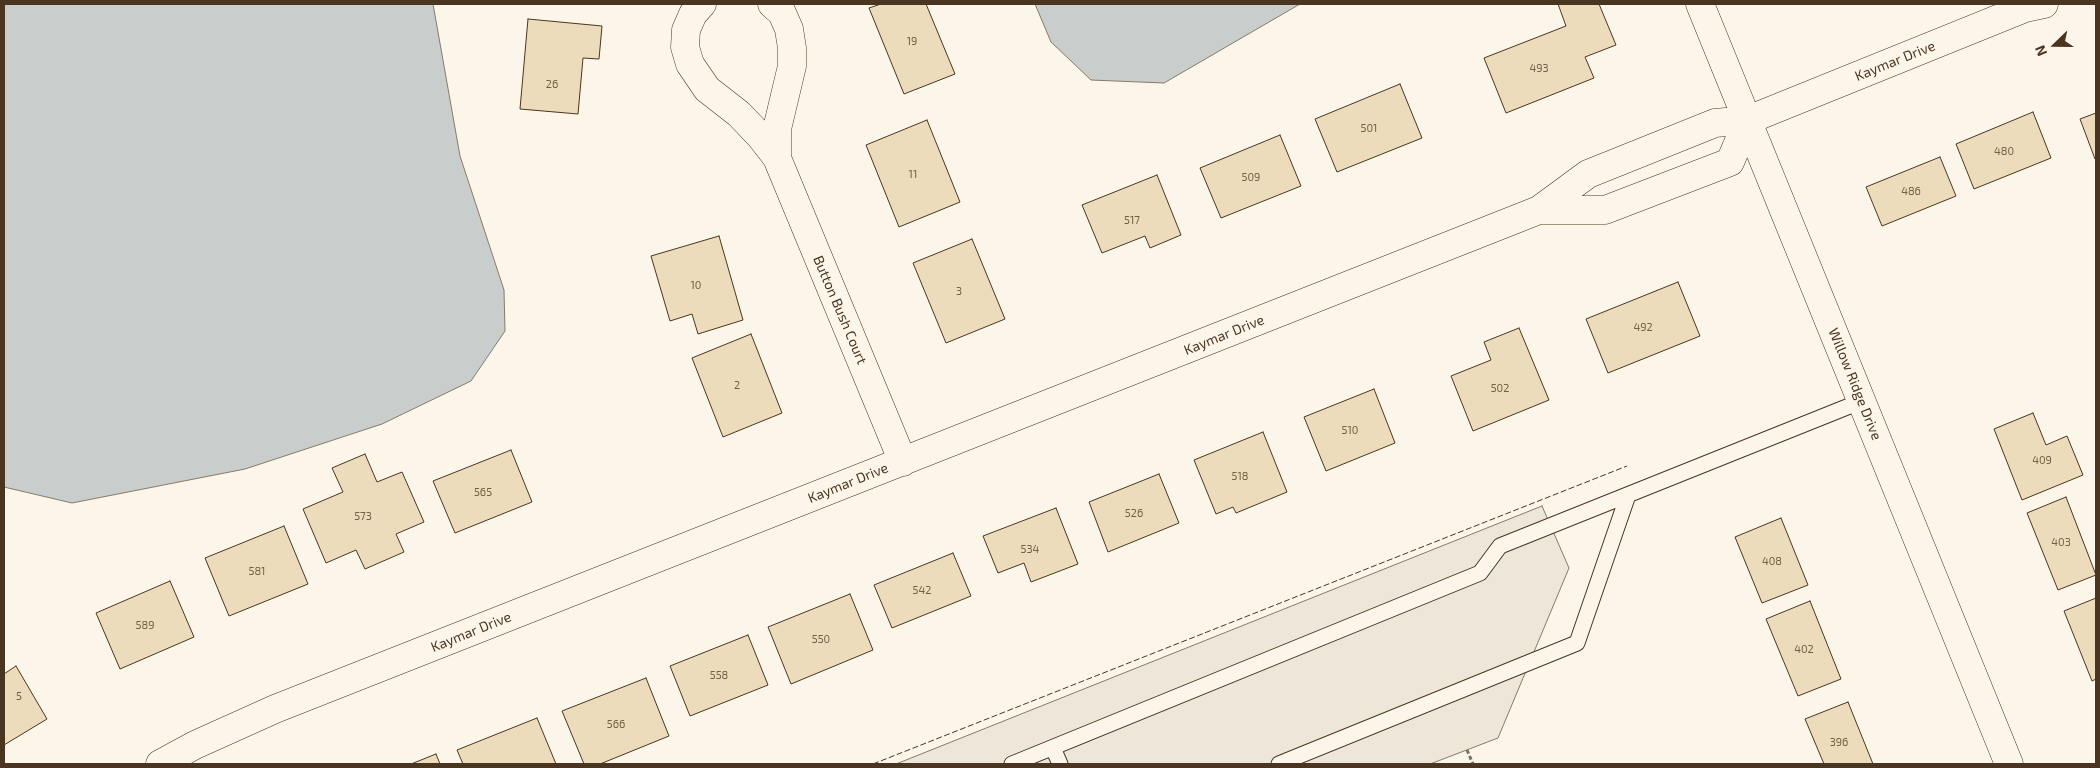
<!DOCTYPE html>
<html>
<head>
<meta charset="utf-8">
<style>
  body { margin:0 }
  #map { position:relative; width:2100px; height:768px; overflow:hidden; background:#fbf6e9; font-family:"Exo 2",sans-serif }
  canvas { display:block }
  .frame { position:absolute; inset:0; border:5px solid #4a3520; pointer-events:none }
  .north { position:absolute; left:2030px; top:20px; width:50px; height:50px; -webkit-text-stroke:4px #fbf6e9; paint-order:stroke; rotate:248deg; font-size:14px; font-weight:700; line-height:20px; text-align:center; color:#4a3520 }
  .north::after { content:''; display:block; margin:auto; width:18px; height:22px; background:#4a3520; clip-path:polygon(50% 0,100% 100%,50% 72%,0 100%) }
</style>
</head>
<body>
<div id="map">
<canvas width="2100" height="768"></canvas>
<div class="frame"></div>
<div class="north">N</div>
</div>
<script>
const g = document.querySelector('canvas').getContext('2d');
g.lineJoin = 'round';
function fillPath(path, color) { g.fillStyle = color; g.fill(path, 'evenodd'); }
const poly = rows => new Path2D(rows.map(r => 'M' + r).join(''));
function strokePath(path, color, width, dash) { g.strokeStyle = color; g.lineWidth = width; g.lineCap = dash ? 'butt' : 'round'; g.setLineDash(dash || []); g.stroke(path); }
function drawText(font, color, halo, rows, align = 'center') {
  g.font = font + ' "Exo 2",sans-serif'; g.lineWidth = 4; g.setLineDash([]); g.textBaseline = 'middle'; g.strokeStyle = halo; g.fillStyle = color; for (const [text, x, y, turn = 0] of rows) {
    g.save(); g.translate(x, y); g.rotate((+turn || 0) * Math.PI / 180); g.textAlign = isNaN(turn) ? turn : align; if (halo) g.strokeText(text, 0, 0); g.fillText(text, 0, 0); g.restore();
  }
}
const parking = poly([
  [1542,506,1569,568,1498,738,1430,764,896,764,1542,506]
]);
fillPath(parking, '#ede7d9');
strokePath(parking, '#887966', 1);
const water = poly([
  [4,4,433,4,460,156,504,290,505,331,471,381,382,424,245,469,72,503,4,487,4,4],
  [1035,4,1300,4,1164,83,1091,80,1051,42,1035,4]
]);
fillPath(water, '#c9cecd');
strokePath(water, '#887966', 1);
const building = poly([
  [881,4,926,4,955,74,904,94,869,8,881,4],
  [1558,4,1599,4,1616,45,1585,57,1594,78,1506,113,1484,58,1566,26,1558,4],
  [528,19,602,26,599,59,583,58,578,114,520,109,528,19],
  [1400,84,1422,138,1337,172,1315,119,1400,84],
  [2033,112,2051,158,1974,189,1956,144,2033,112],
  [2096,113,2096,158,2095,159,2080,119,2096,113],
  [927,120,960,202,899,227,866,145,927,120],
  [1280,135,1301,186,1221,218,1200,168,1280,135],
  [1940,157,1956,196,1882,226,1866,187,1940,157],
  [1157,175,1181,235,1150,248,1145,236,1102,253,1082,205,1157,175],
  [719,236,743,320,698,334,692,314,670,321,651,256,719,236],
  [972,239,1005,319,946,343,913,263,972,239],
  [1678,282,1700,336,1608,373,1586,319,1678,282],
  [1519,328,1549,400,1473,431,1451,376,1491,360,1484,342,1519,328],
  [751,334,782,413,723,437,692,358,751,334],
  [1374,389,1395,443,1326,471,1304,417,1374,389],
  [2033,413,2046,445,2067,436,2083,475,2022,500,1994,429,2033,413],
  [1263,432,1287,492,1236,513,1233,507,1216,514,1194,460,1263,432],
  [511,450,532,502,455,533,433,481,511,450],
  [365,454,377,482,402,472,424,522,396,534,404,552,365,569,356,550,326,563,303,509,343,492,332,468,365,454],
  [1159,474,1179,523,1108,552,1089,502,1159,474],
  [2066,497,2096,575,2058,590,2027,513,2066,497],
  [1056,508,1078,564,1031,582,1024,563,998,573,983,536,1056,508],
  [1781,518,1808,585,1762,603,1735,537,1781,518],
  [284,526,308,584,229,616,205,558,284,526],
  [953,553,971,596,892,628,874,585,953,553],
  [170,581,194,637,120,669,96,613,170,581],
  [850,594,873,650,791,684,768,627,850,594],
  [2096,598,2096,679,2092,681,2064,611,2096,598],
  [1810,601,1841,679,1798,696,1766,619,1810,601],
  [748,635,768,685,690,716,670,666,748,635],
  [16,666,47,719,4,745,4,674,16,666],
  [646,678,669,736,600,764,584,764,562,711,646,678],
  [1848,702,1873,764,1824,764,1805,719,1848,702],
  [537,718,556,764,463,764,457,750,537,718],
  [436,754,440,764,411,764,436,754]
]);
fillPath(building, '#ecdcbc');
strokePath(building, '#4a3520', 1);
const lane = poly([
  [1053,748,1060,764],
  [1012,764,1480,573,1500,546,1862,401],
  [1279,764,1577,643,1628,495]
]);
const street = poly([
  [702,4,693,14,686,30,685,47,690,64,707,89,739,114,760,136,777,158,903,462],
  [772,4,782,13,789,29,792,48,792,66,777,129,777,158],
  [1700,4,2009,764],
  [1748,120,1730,162,1605,210,1539,210,1588,174,1715,123,1748,120,2025,8,2044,4],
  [160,764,195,745,275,709,1539,210]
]);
strokePath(lane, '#4a3520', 17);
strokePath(street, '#4a3520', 29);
strokePath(poly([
  [1467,750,1473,764]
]), '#7f6f5c', 3, [4, 2.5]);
strokePath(lane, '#fbf6e9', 15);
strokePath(street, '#fbf6e9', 28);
strokePath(poly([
  [873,764,1627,466]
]), '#4a3520', 1, [6, 2.5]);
drawText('11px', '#725f47', null, [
  ["19",912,41],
  ["493",1539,68],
  ["26",552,84],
  ["501",1369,128],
  ["480",2004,151],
  ["11",913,174],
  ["509",1251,177],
  ["486",1911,191],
  ["517",1132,220],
  ["10",696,285],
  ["3",959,291],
  ["492",1643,327],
  ["2",737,385],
  ["502",1500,388],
  ["510",1350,430],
  ["409",2042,460],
  ["518",1240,476],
  ["565",483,492],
  ["526",1134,513],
  ["573",363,516],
  ["403",2061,542],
  ["534",1030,549],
  ["408",1772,561],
  ["581",257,571],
  ["542",922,590],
  ["589",145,625],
  ["550",821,639],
  ["402",1804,649],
  ["558",719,675],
  ["5",19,696],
  ["566",616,724],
  ["396",1839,742]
]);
drawText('14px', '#4a3520', '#fbf6e9', [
  ["Kaymar Drive",1895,61,-22],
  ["Button Bush Court",840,310,67],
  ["Kaymar Drive",1224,335,-22],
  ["Willow Ridge Drive",1855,384,68],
  ["Kaymar Drive",848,483,-22],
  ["Kaymar Drive",471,632,-22]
]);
</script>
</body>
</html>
